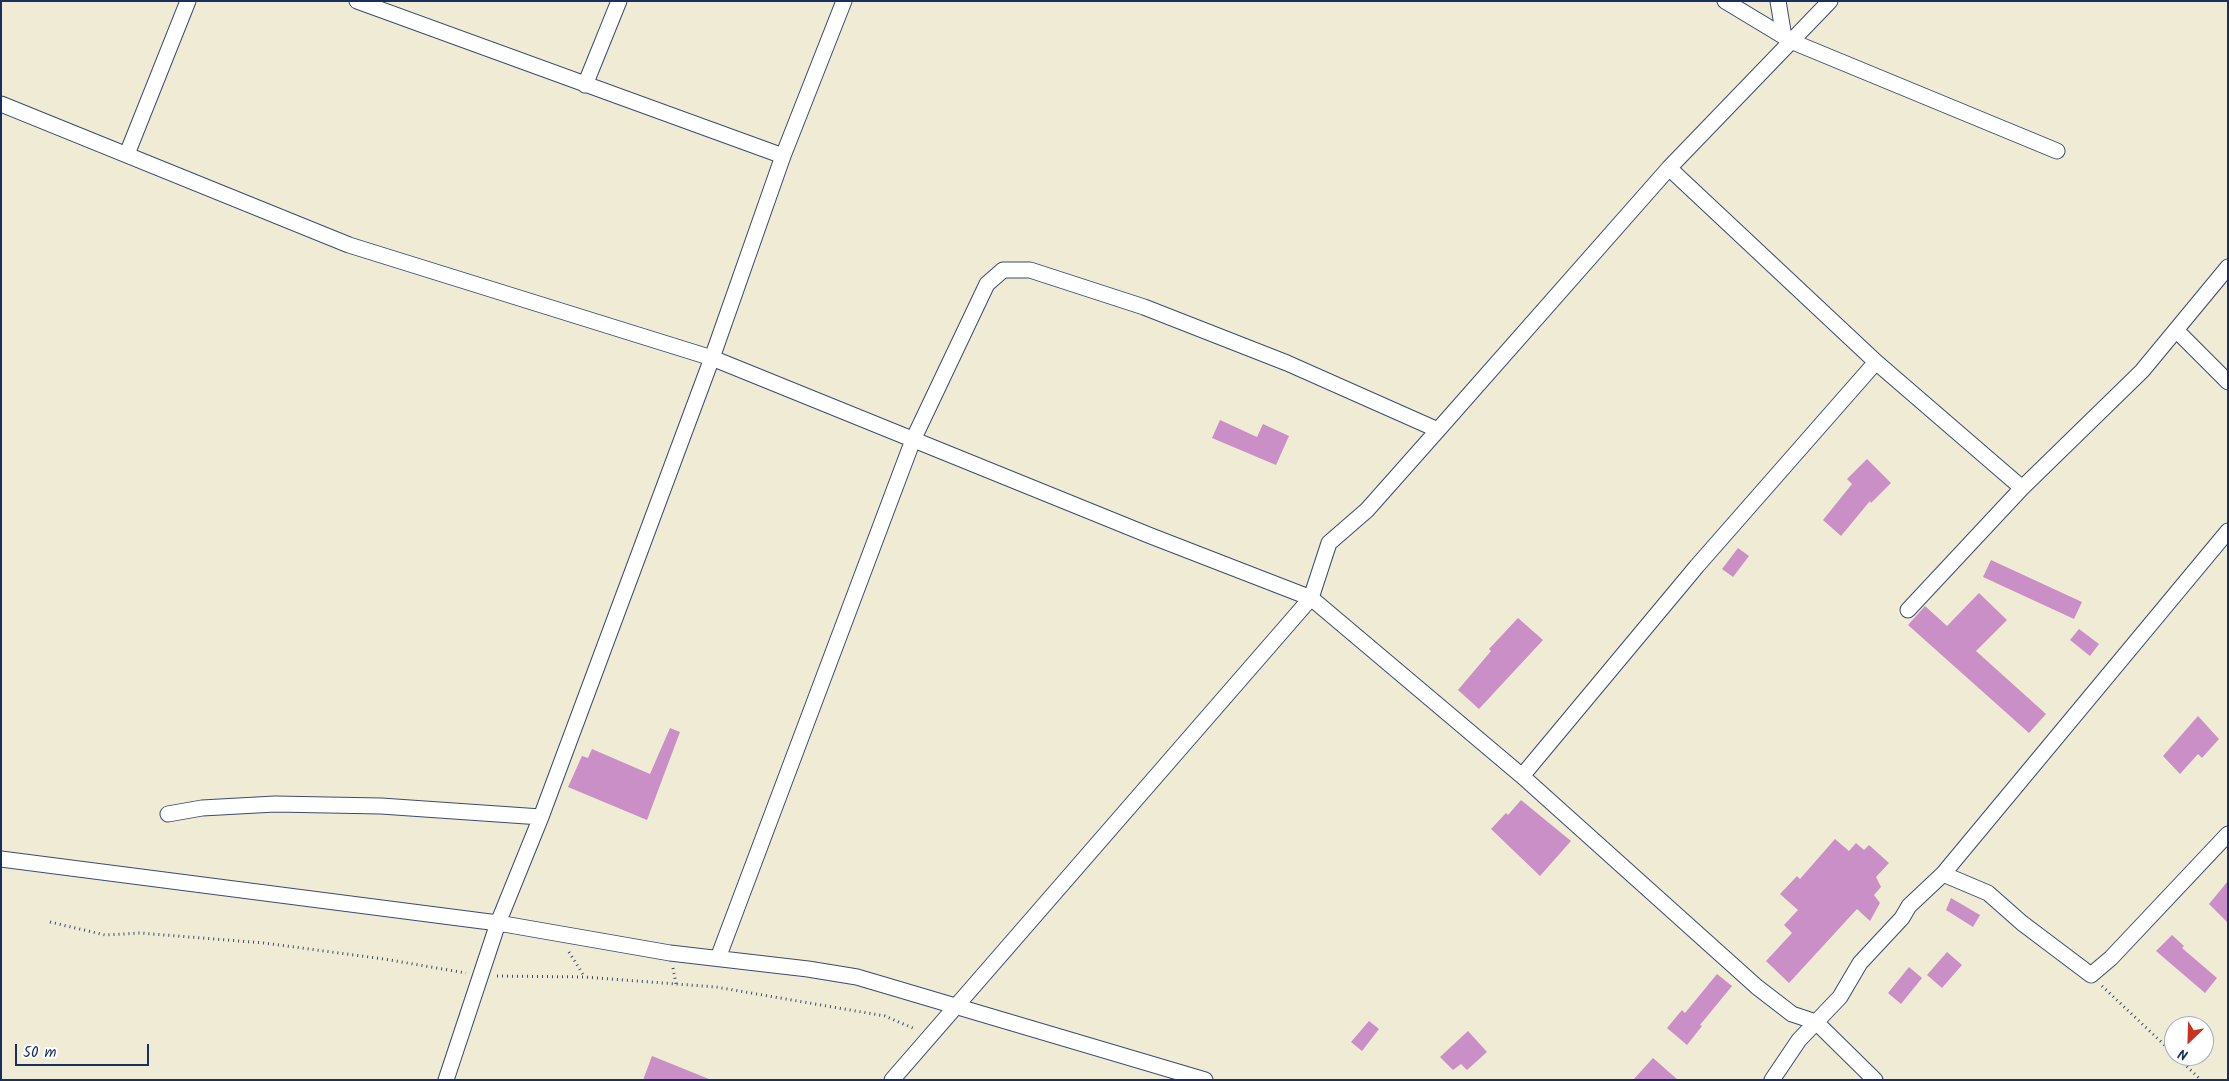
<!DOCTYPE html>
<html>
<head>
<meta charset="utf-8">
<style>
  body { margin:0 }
  #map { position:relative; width:2229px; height:1081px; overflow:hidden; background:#efebd4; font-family:Kalam,sans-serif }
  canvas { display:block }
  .frame { position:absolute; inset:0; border:2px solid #1b2f5e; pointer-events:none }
  .north { position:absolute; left:2164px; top:1016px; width:50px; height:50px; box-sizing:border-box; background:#fff; border:1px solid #a4acbf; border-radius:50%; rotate:204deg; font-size:14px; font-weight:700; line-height:20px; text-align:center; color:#1b2f5e }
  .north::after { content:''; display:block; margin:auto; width:18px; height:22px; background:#c8321e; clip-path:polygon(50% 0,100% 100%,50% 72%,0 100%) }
  .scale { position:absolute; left:15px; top:1044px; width:134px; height:22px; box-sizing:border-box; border:2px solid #1b2f5e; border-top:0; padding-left:6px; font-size:15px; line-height:18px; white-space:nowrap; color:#1b2f5e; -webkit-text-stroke:4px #fff; paint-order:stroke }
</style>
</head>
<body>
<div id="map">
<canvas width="2229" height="1081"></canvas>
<div class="frame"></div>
<div class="north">N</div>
<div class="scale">50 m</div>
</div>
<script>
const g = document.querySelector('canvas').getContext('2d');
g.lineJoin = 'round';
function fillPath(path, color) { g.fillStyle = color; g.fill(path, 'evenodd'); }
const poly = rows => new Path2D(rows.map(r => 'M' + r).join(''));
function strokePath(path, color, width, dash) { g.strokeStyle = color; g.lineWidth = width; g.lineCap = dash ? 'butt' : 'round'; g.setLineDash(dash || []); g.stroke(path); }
fillPath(poly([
  [1220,420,1257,437,1263,424,1289,436,1276,465,1212,438],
  [1867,459,1891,483,1871,503,1870,501,1841,536,1823,520,1852,484,1847,479],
  [1738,548,1749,556,1733,577,1722,569],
  [1991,560,2082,602,2074,619,1983,577],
  [1979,593,2007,620,1976,651,2046,714,2029,733,1908,625,1925,606,1947,626],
  [1518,618,1543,640,1479,709,1458,690,1491,651,1489,649],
  [2079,629,2099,644,2090,656,2070,640],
  [2198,716,2219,739,2202,758,2198,754,2180,774,2163,756],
  [670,728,680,732,647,820,568,787,582,756,588,758,592,749,650,774],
  [1521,800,1571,841,1540,876,1491,829,1506,813,1508,815],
  [1835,839,1849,851,1856,843,1864,850,1869,845,1889,863,1876,877,1881,887,1874,895,1880,903,1870,921,1857,909,1789,983,1766,961,1792,933,1784,925,1798,910,1780,894,1797,876,1800,879],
  [2228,881,2228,923,2209,904],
  [1951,898,1980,915,1973,927,1946,910],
  [2172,935,2184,946,2182,948,2217,978,2205,993,2156,951],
  [1947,952,1962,965,1942,988,1927,975],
  [1909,967,1922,978,1901,1004,1888,993],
  [1717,974,1732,986,1700,1025,1702,1026,1687,1045,1667,1028,1682,1010,1685,1013],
  [1369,1021,1379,1029,1362,1051,1351,1042],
  [1468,1031,1487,1052,1467,1070,1461,1064,1453,1070,1440,1057],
  [652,1056,709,1079,708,1080,643,1080],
  [1653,1058,1678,1080,1633,1080]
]), '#cb8fc8');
const street = poly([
  [357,1,783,156],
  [1725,1,1793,42,2057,151],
  [1778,1,1784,37],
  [585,85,619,1],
  [1,104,349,245,712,358,1151,536,1311,598,1522,776,1757,987,1792,1014,1816,1022,1875,1080],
  [127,154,188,1],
  [1669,168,1876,362,2022,488],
  [2177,331,2228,382],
  [1908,610,2022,488,2142,371,2228,267],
  [1522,776,1697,566,1876,362],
  [168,814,202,808,275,804,381,806,541,817],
  [1,859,498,923,670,953,808,969,857,977,1205,1080],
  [1943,874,1988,893,2022,923,2091,975,2111,958,2228,834],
  [718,958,913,440,987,284,1003,270,1030,270,1144,307,1287,363,1438,430],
  [446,1080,498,923,541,817,712,358,783,156,844,1],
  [892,1080,1311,598,1329,543,1367,510,1438,430,1669,168,1830,1],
  [1772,1080,1799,1040,1840,997,1860,963,1902,918,1909,906,1943,874,2228,531]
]);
strokePath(street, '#3b4b70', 17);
strokePath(poly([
  [50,922,105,935,140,933,264,943,384,959,466,973],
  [569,952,584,976],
  [673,968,676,984],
  [497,976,584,977,716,987,885,1016,915,1029],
  [2102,986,2174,1054],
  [2176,1056,2201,1080]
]), '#3b4b70', 3, [1, 4]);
strokePath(street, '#fff', 15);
</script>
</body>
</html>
